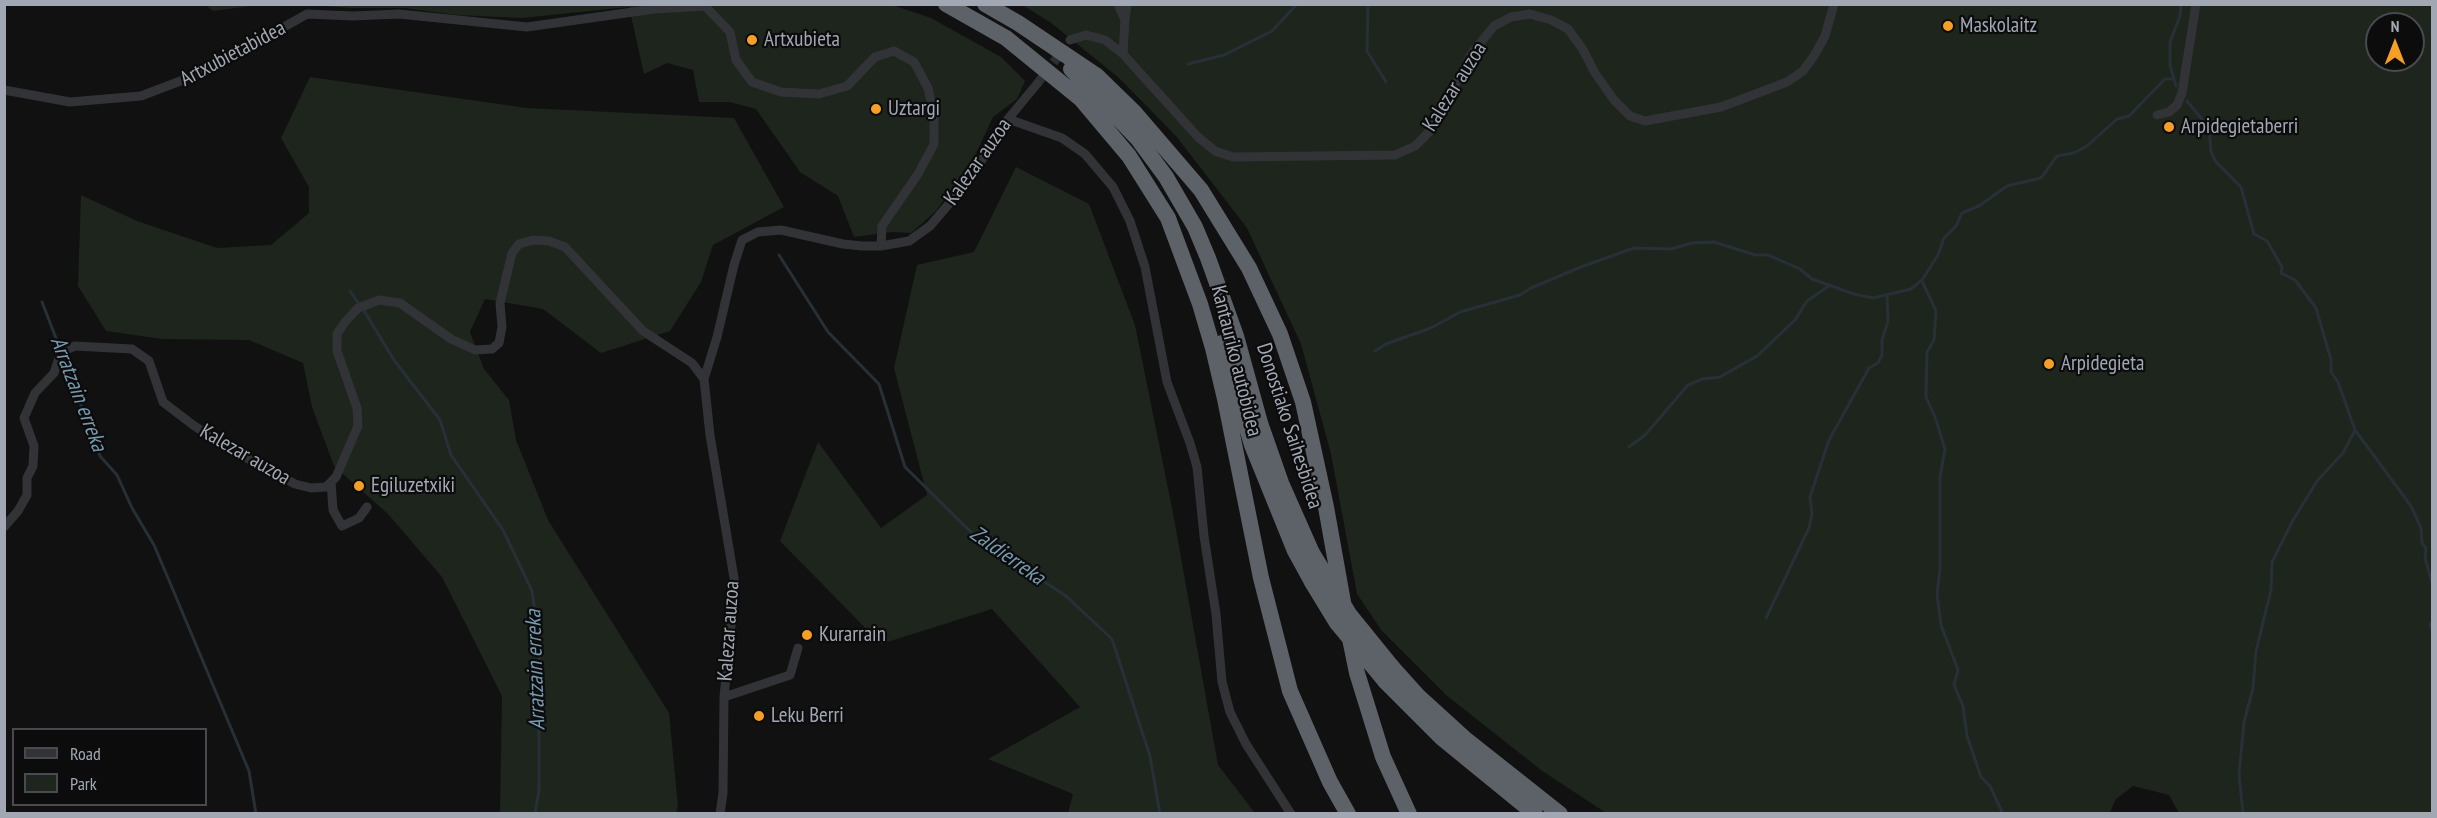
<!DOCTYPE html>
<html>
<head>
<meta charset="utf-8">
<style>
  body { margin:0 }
  #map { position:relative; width:2437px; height:818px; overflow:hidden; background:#111112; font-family:"PT Sans Narrow",sans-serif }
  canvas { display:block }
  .frame { position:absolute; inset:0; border:6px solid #a2a8b3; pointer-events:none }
  .legend { position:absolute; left:12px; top:728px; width:195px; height:78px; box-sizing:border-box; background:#0c0c0d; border:2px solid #484a4f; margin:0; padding:8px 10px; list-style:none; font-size:18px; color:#a2a8b3 }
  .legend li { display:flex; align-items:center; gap:12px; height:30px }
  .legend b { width:30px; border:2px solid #484a4f }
  .north { position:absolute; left:2365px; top:12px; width:60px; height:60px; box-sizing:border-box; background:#0c0c0d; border:2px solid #484a4f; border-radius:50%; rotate:0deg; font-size:16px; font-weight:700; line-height:24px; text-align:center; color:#a2a8b3 }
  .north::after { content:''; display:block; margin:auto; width:21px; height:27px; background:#f59f26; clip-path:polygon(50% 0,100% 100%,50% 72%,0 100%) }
</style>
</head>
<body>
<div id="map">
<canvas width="2437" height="818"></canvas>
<div class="frame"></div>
<ul class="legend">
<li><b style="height:8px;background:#323337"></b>Road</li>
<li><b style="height:16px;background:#1d251d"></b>Park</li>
</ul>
<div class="north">N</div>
</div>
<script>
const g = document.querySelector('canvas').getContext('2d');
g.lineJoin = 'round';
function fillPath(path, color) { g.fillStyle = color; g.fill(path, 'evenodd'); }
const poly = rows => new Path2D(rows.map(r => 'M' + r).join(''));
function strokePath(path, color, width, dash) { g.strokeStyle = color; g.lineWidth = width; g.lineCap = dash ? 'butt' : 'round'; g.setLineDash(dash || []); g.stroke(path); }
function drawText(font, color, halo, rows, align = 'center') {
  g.font = font + ' "PT Sans Narrow",sans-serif'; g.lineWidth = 4.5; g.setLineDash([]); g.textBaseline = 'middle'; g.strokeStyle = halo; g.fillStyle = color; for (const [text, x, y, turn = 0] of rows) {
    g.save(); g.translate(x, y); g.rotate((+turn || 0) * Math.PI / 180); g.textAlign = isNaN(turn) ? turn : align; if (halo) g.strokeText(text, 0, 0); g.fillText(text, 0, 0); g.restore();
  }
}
fillPath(poly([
  [206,5,892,5,931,18,1001,57,1025,81,1017,99,993,117,973,160,935,212,911,233,892,232,854,237,838,196,800,172,756,109,730,102,699,102,693,70,667,63,644,74,629,7,522,18,456,15,404,8,351,8,307,5,251,6,213,11],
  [1022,5,2432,5,2432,813,2179,813,2169,795,2133,786,2115,800,2110,813,1606,813,1541,770,1446,695,1382,631,1357,594,1331,454,1301,344,1247,228,1176,136,1119,78,1050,22],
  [2377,24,2413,24,2413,60,2377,60],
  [310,77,527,108,734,118,784,207,713,245,701,282,670,331,601,353,543,309,485,299,470,332,484,369,509,400,516,440,548,520,669,713,678,806,676,813,500,813,502,696,442,577,388,514,334,466,312,407,303,363,249,340,162,339,106,331,78,286,81,195,137,221,217,248,271,245,309,213,309,187,281,138],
  [1016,167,1089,204,1135,325,1173,513,1218,765,1255,813,1068,813,1073,794,988,759,1080,707,992,609,881,644,780,541,818,442,881,528,927,495,894,368,917,265,974,252]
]), '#1d251d');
strokePath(poly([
  [1368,4,1367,51,1386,82],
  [1188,64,1224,55,1272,31,1297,4],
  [2176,86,2170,65,2170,42,2180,16,2181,4],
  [2187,101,2209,128,2211,152,2216,162,2241,187,2254,234,2267,241,2282,267,2281,273,2295,280,2316,308,2331,360,2331,372,2338,382,2355,430,2411,506,2421,528,2422,543,2426,548,2425,558,2432,583],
  [779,255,828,332,879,384,905,467,976,537,1066,596,1112,639,1150,756,1160,814],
  [1922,281,1936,311,1934,340,1927,352,1926,397,1935,417,1945,449,1940,477,1940,569,1937,594,1941,625,1958,670,1954,685,1963,706,1967,736,1981,777,1990,786,2003,814],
  [350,291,359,304],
  [42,302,61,351],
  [363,309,394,360,440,420,451,455,503,530,532,591,539,642,539,790,535,814],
  [1375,351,1386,344,1431,328,1460,312,1520,295,1531,288,1581,267,1634,248,1671,249,1692,243,1714,242,1755,255,1768,255,1800,269,1812,279,1854,294,1873,298,1911,289,1922,280,1938,255,1944,238,1956,226,1962,213,1979,206,2007,186,2041,178,2057,156,2074,153,2087,146,2117,119,2129,116,2165,79,2173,79],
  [63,357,100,456,117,475,132,508,154,545,168,578,249,771,256,814],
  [1629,447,1645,435,1688,385,1702,379,1720,377,1757,356,1795,320,1807,301,1830,285],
  [1766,618,1809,528,1812,514,1810,497,1829,440,1869,368,1878,363,1882,355,1882,340,1888,321,1887,296],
  [2432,621,2430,625,2432,630],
  [2243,814,2239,774,2244,722,2253,688,2256,651,2271,590,2272,562,2292,522,2317,481,2343,453,2355,430]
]), '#273036', 3);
strokePath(poly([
  [1037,84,1063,50]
]), '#2e2f32', 9, [9, 4.5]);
strokePath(poly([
  [1118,4,1125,20,1123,54],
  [1125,20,1127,4],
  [1070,40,1086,35,1105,40,1123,54,1198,137,1215,151,1233,157,1395,155,1415,146,1432,129,1472,53,1494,26,1511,17,1530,14,1551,20,1568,29,1582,48,1595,73,1614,100,1630,116,1645,121,1721,107,1787,82,1803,71,1814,56,1825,36,1834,4],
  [4,90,70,102,141,96,204,72,307,14,353,16,399,14,527,27,654,9,705,6,730,32,736,60,752,82,781,92,819,94,847,86,875,57,894,51,914,62,928,88,934,115,934,144,918,174,882,226,881,246],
  [2157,115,2169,112,2177,105,2182,93,2196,4],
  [1008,119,1062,138,1085,154,1113,187,1130,221,1145,267,1167,382,1190,443,1197,467,1204,536,1216,614,1222,682,1230,712,1246,744,1291,814],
  [331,482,333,510,342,526,359,518,367,507],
  [4,527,18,511,27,495,27,478,33,466,34,446,24,418,35,393,54,373,61,352,75,346,132,349,149,361,163,402,193,425,230,449,295,484,311,488,326,487,336,477,358,426,357,408,337,351,337,334,345,322,358,308,379,300,400,303,451,339,475,350,492,349,499,343,502,327,500,303,512,253,519,244,533,240,549,241,565,247,643,331,692,363,704,379],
  [724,697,790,675,798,648],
  [720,814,723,793,724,697,735,584,710,435,704,379,717,337,734,265,742,240,758,232,781,230,843,244,862,246,881,246,909,241,930,226,971,178,1003,125,1037,84]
]), '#323337', 9);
strokePath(poly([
  [946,4,1006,38,1081,99,1129,156,1168,218,1200,304,1213,348,1225,399,1261,578,1290,691,1330,782,1348,814],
  [985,4,1018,23,1097,76,1134,112,1201,190,1249,268,1280,334,1303,402,1326,507,1343,602],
  [1071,69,1138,139,1166,177,1195,227,1208,258,1236,336,1260,423,1281,483,1312,553],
  [1222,343,1252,445,1295,551,1312,582],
  [1349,634,1357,673,1383,757,1409,814],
  [1392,667,1419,697,1464,738,1560,814],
  [1385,681,1442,738,1535,814]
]), '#5d6168', 16);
strokePath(poly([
  [1312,553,1349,614,1392,667],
  [1312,582,1337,623,1385,681]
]), '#5d6168', 16);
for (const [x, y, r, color] of [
  [1948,26,6,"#f59f26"],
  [752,40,6,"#f59f26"],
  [876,109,6,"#f59f26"],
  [2169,127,6,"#f59f26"],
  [2049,364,6,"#f59f26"],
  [359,486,6,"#f59f26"],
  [807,635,6,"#f59f26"],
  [759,716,6,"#f59f26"]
]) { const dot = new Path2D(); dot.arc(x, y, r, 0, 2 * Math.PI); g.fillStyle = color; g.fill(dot); strokePath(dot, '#0c0c0d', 2); }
drawText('21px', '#a2a8b3', '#0c0c0d', [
  ["Maskolaitz",1960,26],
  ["Artxubieta",764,40],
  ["Uztargi",888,109],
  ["Arpidegietaberri",2181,127],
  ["Arpidegieta",2061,364],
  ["Egiluzetxiki",371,486],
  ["Kurarrain",819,635],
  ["Leku Berri",771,716]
], 'left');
drawText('21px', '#a2a8b3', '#0c0c0d', [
  ["Artxubietabidea",233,54,-28],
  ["Kalezar auzoa",1455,87,-58],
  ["Kalezar auzoa",978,162,-55],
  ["Kantauriko autobidea",1236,361,76],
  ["Donostiako Saihesbidea",1289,426,72],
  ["Kalezar auzoa",245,455,30],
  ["Kalezar auzoa",729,631,-86]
]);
drawText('italic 22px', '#779ab0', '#0c0c0d', [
  ["Arratzain erreka",78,394,69],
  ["Zaldierreka",1007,556,35],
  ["Arratzain erreka",536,670,-92]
]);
</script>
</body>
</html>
